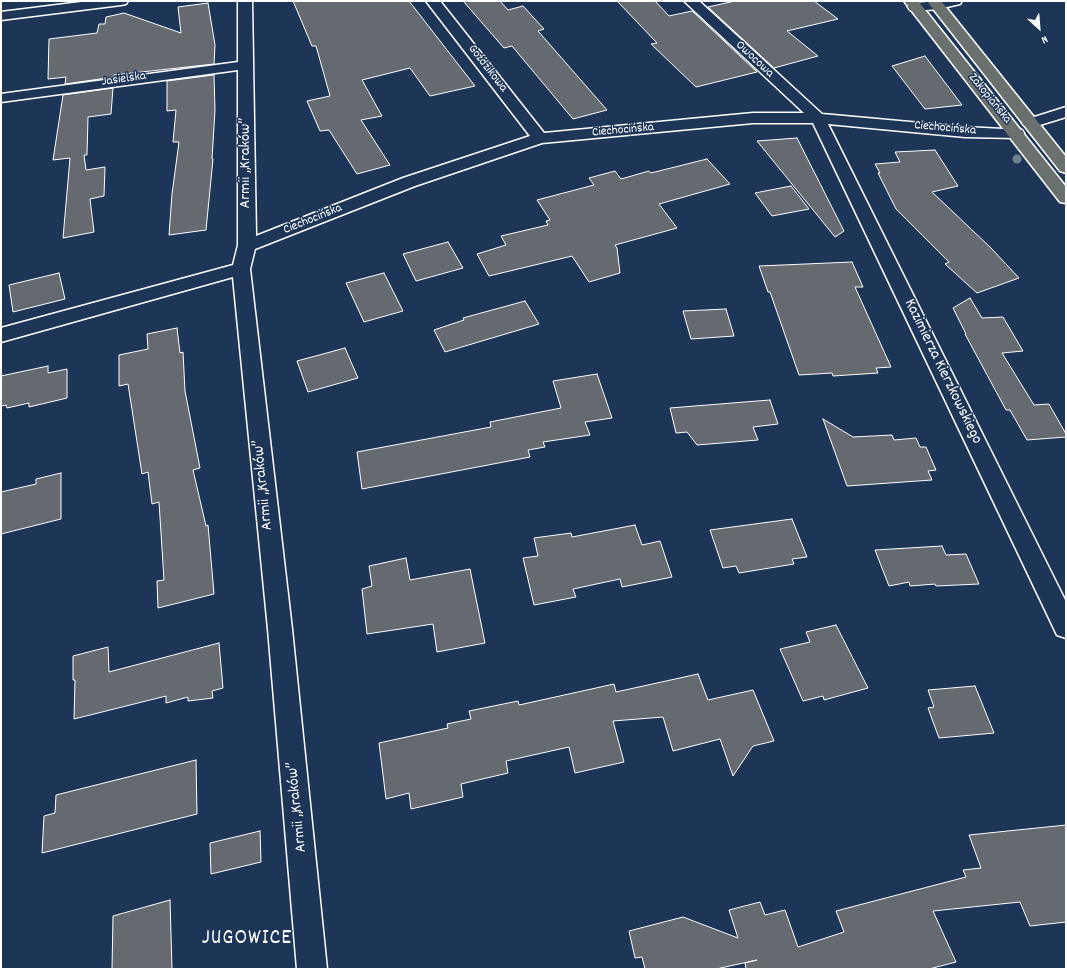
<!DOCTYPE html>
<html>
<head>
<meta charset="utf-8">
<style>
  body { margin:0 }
  #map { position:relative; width:1067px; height:970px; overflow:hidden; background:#1d3557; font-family:Dekko,sans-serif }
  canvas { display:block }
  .frame { position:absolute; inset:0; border:2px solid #fff; pointer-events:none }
  .north { position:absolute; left:1019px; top:8px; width:40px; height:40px; -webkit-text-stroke:3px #1d3557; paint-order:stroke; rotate:154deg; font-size:11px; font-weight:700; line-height:16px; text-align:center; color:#fff }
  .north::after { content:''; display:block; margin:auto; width:14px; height:18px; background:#fff; clip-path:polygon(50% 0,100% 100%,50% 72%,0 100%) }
</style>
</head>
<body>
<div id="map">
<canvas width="1067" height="970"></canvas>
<div class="frame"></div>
<div class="north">N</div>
</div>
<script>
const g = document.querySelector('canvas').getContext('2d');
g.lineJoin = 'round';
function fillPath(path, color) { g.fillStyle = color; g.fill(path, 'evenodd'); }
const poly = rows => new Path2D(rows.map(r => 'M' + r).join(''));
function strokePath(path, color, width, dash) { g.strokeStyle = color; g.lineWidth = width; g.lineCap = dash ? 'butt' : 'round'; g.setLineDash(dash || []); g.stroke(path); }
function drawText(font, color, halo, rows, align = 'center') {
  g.font = font + ' Dekko,sans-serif'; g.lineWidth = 3; g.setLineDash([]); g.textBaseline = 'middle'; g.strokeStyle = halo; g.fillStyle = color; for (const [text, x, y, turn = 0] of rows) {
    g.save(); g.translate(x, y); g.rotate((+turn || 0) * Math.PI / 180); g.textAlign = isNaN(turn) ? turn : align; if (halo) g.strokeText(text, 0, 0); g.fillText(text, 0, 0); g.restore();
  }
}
const building = poly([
  [293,1,409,1,475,86,430,96,410,68,362,80,382,116,361,120,390,165,357,174,329,130,320,131,307,101,330,96,316,46,312,46,293,1],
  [463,1,500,1,508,10,523,6,544,29,538,31,607,110,573,119,512,46,504,48,463,1],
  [617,1,655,1,669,16,692,11,757,72,696,87,651,44,657,43,617,1],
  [735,1,814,1,838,19,787,31,818,56,774,68,708,7,735,1],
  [208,3,215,45,214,64,114,75,114,77,65,84,66,77,48,79,49,39,97,33,99,24,105,24,106,17,124,13,181,33,178,7,208,3],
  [925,56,962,105,925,109,892,66,925,56],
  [214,75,215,110,212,159,213,159,206,230,169,235,172,194,179,142,173,142,176,110,167,111,167,81,214,75],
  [113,88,111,114,88,117,87,155,84,155,86,170,105,167,104,196,90,199,94,232,63,238,70,158,53,160,63,95,113,88],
  [797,138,844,231,835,237,757,141,797,138],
  [935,150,958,186,932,192,991,248,1019,278,977,293,945,264,949,262,896,209,878,173,880,173,875,164,900,162,895,152,935,150],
  [707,159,730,184,659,204,677,228,615,245,617,248,620,273,589,282,572,256,489,276,477,254,506,245,501,236,548,225,546,221,550,220,537,200,594,185,589,178,615,171,621,179,649,171,651,173,707,159],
  [791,186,809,209,772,216,755,193,791,186],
  [448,242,463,268,416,281,403,254,448,242],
  [852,262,863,287,855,287,891,367,876,368,878,373,833,376,832,373,799,375,770,292,768,292,759,266,852,262],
  [59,273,65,299,13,312,9,285,59,273],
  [384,273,403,311,364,322,346,283,384,273],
  [970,298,982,318,1003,317,1023,351,1002,353,1034,405,1049,404,1066,434,1066,437,1027,440,1010,410,1006,410,965,334,966,334,953,308,970,298],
  [525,301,539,324,445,352,434,330,464,320,463,318,525,301],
  [726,309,734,336,691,339,683,311,726,309],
  [177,328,180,353,183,352,185,391,200,468,193,470,206,526,208,525,214,594,158,608,157,581,164,580,159,502,152,504,148,472,142,474,128,384,119,386,119,355,148,349,147,334,177,328],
  [345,348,358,378,308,392,297,361,345,348],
  [48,366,48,373,67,369,67,398,29,407,29,403,7,408,6,405,1,406,1,376,48,366],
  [597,374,612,418,585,422,590,435,543,442,545,447,528,450,530,457,362,489,357,452,491,427,490,422,561,408,553,381,597,374],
  [770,400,778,424,753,427,758,440,697,445,687,432,676,433,670,408,770,400],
  [823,419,853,437,892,435,894,440,916,438,920,447,926,447,936,470,928,471,932,480,847,486,823,419],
  [61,473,61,519,1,534,1,492,36,484,36,479,61,473],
  [792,519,807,557,792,559,794,564,739,573,736,566,723,568,710,530,792,519],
  [635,525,642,545,660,541,672,577,622,587,620,579,573,589,576,597,534,605,523,558,538,556,534,538,571,533,572,537,635,525],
  [942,546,946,555,966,554,979,584,936,586,935,584,910,586,909,582,889,586,875,550,942,546],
  [406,558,410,580,470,569,485,643,437,652,433,624,367,634,362,589,372,586,369,566,406,558],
  [836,625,868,688,824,700,823,696,803,701,780,649,810,642,806,632,836,625],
  [219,643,223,688,212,691,213,698,188,701,188,697,166,703,166,696,74,719,75,680,73,680,73,656,108,647,109,672,219,643],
  [698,674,708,700,753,690,774,741,753,746,733,776,720,739,673,751,663,717,613,721,624,762,575,773,569,747,506,761,508,773,461,784,463,797,411,809,409,793,386,799,379,743,448,728,447,724,471,719,469,711,518,701,519,705,614,684,616,692,698,674],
  [975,686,994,733,939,738,928,708,934,707,928,690,975,686],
  [196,760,197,814,42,853,44,816,55,813,56,795,196,760],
  [1066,825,1066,922,1030,926,1020,902,933,911,956,962,929,969,746,969,745,963,757,960,716,969,645,969,642,957,635,958,629,931,683,917,738,938,729,910,760,902,765,915,785,910,798,947,844,932,836,911,966,877,963,870,981,868,969,835,1066,825],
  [260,831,261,862,211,874,210,843,260,831],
  [170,900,172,969,112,969,113,916,170,900]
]);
fillPath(building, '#656a70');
strokePath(building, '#fff', 1);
const minor = poly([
  [89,1,128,1,126,4,121,5,1,20,1,12,89,1],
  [238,1,252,1,256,236,403,178,530,136,426,1,440,1,544,133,753,113,804,113,684,1,699,1,822,114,965,127,1022,130,1024,133,1022,136,1016,138,965,137,828,124,1066,602,1066,638,1057,635,813,123,753,123,542,143,415,186,255,249,250,269,292,629,327,969,297,969,268,629,233,277,1,342,1,328,233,265,238,245,238,70,1,102,1,94,238,62,238,1],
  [938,1,962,1,960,4,938,9,915,11,910,10,908,7,910,4,915,3,938,1],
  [1066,107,1066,117,1030,128,1025,126,1022,123,1025,120,1066,107]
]);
const major = poly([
  [904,1,918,1,1066,187,1066,203,1060,202,904,1],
  [927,1,941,1,1066,157,1066,173,1060,171,927,1]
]);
strokePath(minor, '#fff', 3);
strokePath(major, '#fff', 3);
fillPath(minor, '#1d3557');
fillPath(major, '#6a706d');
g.fillStyle = '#6e8191';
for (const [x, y] of [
  [1017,159]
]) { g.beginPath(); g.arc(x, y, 4.5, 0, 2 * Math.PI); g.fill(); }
drawText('13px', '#fff', '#1d3557', [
  ["Owocowa",754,60,43],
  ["Goździkowa",487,69,52],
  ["Jasielska",124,80,-8],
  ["Zakopiańska",989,99,51],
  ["Ciechocińska",945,129,5],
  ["Ciechocińska",623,131,-5],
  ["Ciechocińska",313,220,-22]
]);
drawText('16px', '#fff', '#1d3557', [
  ["Armii „Kraków”",247,163,-90],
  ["Kazimierza Kierzkowskiego",942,372,64],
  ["Armii „Kraków”",264,485,-96],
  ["Armii „Kraków”",298,807,-96]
]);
g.letterSpacing = '1px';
drawText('22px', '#fff', '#1d3557', [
  ["JUGOWICE",247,940]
]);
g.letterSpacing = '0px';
</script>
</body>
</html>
